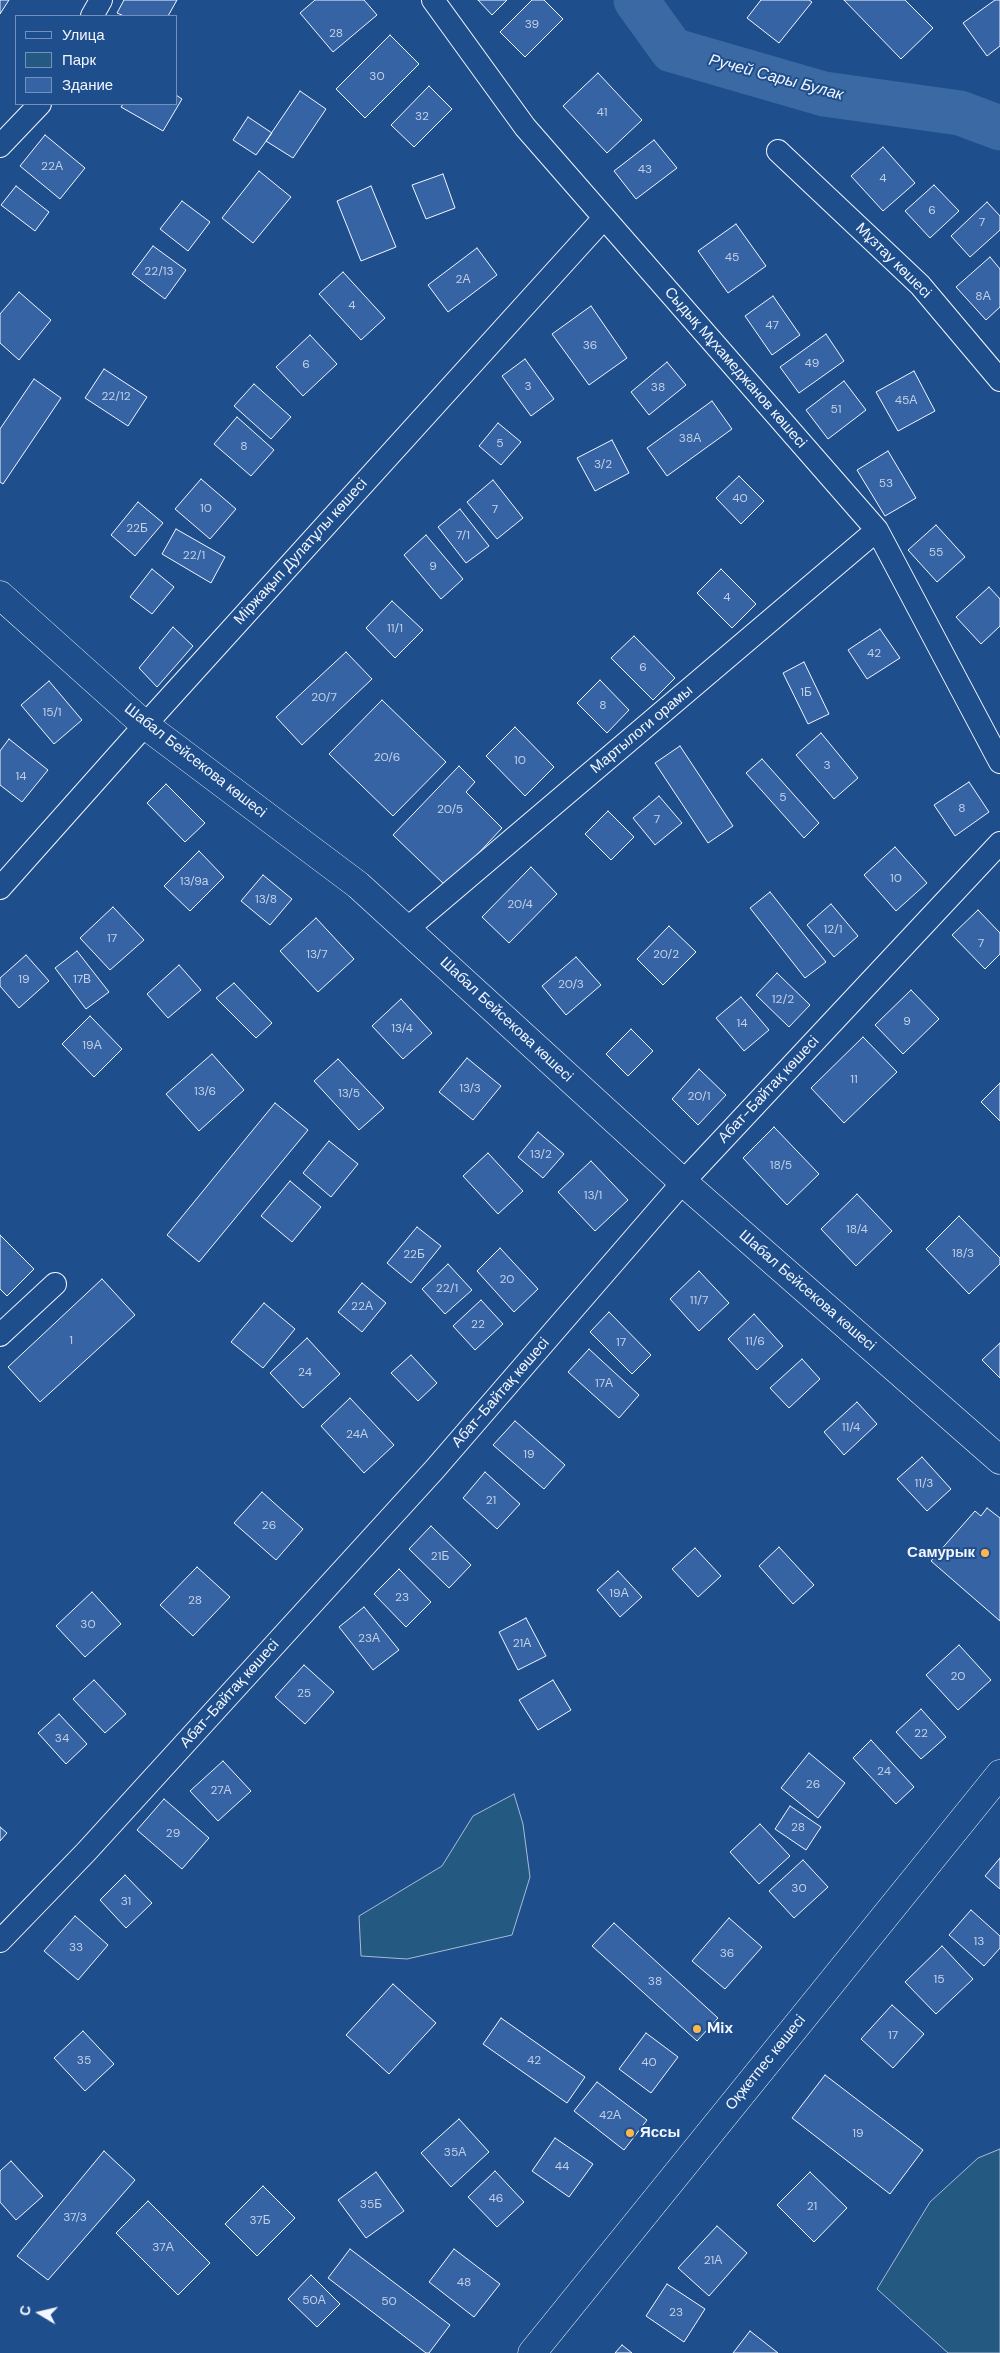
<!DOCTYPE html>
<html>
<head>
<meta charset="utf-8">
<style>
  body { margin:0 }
  #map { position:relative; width:1000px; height:2353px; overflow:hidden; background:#1f4e8c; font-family:"DM Sans",sans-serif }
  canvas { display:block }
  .legend { position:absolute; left:15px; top:15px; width:162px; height:90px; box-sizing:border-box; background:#1f4e8c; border:1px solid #7391ba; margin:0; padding:6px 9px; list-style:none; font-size:15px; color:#f2f6ff }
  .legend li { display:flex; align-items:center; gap:10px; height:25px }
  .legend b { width:25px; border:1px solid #7391ba }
  .north { position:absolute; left:15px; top:2288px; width:50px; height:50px; -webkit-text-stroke:4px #1f4e8c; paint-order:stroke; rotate:279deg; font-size:14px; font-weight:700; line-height:20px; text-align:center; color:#f2f6ff }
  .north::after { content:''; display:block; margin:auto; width:18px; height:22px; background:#f2f6ff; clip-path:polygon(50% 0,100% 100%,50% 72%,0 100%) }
</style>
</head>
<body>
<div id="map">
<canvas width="1000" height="2353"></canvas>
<ul class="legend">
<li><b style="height:6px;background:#1f4e8c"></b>Улица</li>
<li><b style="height:14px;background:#245a82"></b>Парк</li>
<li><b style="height:14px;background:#3563a3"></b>Здание</li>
</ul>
<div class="north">С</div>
</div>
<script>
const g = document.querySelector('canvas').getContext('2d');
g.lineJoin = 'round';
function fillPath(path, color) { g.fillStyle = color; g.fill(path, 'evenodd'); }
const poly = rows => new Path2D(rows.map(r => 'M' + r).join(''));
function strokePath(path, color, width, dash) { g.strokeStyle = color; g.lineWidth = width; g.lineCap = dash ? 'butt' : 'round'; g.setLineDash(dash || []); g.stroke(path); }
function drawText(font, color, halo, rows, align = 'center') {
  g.font = font + ' "DM Sans",sans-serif'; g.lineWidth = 4; g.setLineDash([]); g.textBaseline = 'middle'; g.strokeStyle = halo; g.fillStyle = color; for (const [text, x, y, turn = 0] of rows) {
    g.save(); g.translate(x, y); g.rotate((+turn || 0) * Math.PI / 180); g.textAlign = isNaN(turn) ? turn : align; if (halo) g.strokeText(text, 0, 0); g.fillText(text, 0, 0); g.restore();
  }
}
const green = poly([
  [514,1794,523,1824,530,1877,512,1935,407,1959,361,1956,359,1916,442,1866,473,1816,514,1794],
  [1000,2149,1000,2353,948,2353,877,2289,930,2202,978,2158,1000,2149]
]);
fillPath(green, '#245a82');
strokePath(green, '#a8bbd7', 1);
strokePath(poly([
  [636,0,672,50,824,94,960,113,1000,128]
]), '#3b69a3', 45);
const building = poly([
  [0,0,9,0,0,14,0,0],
  [124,0,177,0,168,16,124,16,117,13,124,0],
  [315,0,364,0,377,15,333,52,300,13,315,0],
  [478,0,507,0,492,15,478,0],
  [532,0,544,0,563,19,525,57,500,32,532,0],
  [761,0,809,0,812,2,779,43,747,18,761,0],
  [844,0,905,0,933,28,901,59,844,0],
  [995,0,1000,0,1000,46,987,56,963,23,995,0],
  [390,35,419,64,365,118,336,89,390,35],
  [598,73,642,120,607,153,563,106,598,73],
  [429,86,452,109,414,147,391,125,429,86],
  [300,91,326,109,293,158,266,141,300,91],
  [176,95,182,99,163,131,121,107,123,104,176,104,176,95],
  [248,117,272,133,256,155,233,140,248,117],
  [45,135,85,168,60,199,20,166,45,135],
  [654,140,677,168,636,199,614,171,654,140],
  [883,147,915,183,883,211,851,176,883,147],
  [259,171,291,197,253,243,222,218,259,171],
  [443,174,455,208,426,219,412,185,443,174],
  [934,185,959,211,930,238,905,211,934,185],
  [16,186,49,212,35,231,1,205,16,186],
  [371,186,396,247,361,261,337,201,371,186],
  [182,201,210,222,188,251,160,229,182,201],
  [987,202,1000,216,1000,230,970,257,951,236,987,202],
  [736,224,766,266,728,293,698,251,736,224],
  [153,246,186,270,165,299,132,274,153,246],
  [477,248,497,275,448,312,428,285,477,248],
  [990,257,1000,269,1000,307,986,320,956,287,990,257],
  [343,272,385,318,361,340,319,294,343,272],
  [19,292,51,320,19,360,0,343,0,314,19,292],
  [773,296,800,335,772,355,745,316,773,296],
  [591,306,627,358,589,385,552,334,591,306],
  [826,334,844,361,799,393,780,367,826,334],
  [310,335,337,364,303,396,276,367,310,335],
  [525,359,554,399,531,416,502,376,525,359],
  [667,362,686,385,649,415,631,392,667,362],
  [104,369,147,397,128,426,85,398,104,369],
  [914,371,935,411,898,431,876,392,914,371],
  [34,379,61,398,3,484,0,482,0,429,34,379],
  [844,381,866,410,828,439,806,410,844,381],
  [254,384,291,417,271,439,234,406,254,384],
  [712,401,732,429,667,476,647,448,712,401],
  [237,417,274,450,251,476,214,444,237,417],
  [498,423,521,442,501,465,479,446,498,423],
  [612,440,629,473,595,491,577,458,612,440],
  [888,451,916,498,885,516,857,470,888,451],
  [739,476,764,501,741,524,716,498,739,476],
  [201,479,236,509,210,539,175,509,201,479],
  [493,480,523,518,497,539,467,502,493,480],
  [138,502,163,523,135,556,111,535,138,502],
  [460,509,489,546,466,563,438,527,460,509],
  [936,525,965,557,937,582,908,550,936,525],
  [176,529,225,557,211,583,162,554,176,529],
  [426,535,463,579,441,599,404,555,426,535],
  [152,569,174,587,152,614,130,597,152,569],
  [721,569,756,604,732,628,697,593,721,569],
  [989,587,1000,599,1000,626,981,644,956,617,989,587],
  [392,601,423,630,395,658,366,628,392,601],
  [173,627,193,646,157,687,139,668,173,627],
  [880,629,900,658,867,679,848,650,880,629],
  [634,636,675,678,653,700,611,658,634,636],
  [346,652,372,679,302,745,276,717,346,652],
  [804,662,829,714,808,724,783,673,804,662],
  [600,680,629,710,607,733,577,703,600,680],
  [49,681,82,720,54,744,21,705,49,681],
  [382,700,446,762,393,816,329,754,382,700],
  [515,727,554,767,525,796,486,756,515,727],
  [821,733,858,778,834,799,796,755,821,733],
  [9,739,48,770,22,802,0,785,0,751,9,739],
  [680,746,733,826,708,843,655,763,680,746],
  [762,759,819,823,804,838,746,773,762,759],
  [459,766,475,782,466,792,502,828,447,887,393,835,459,766],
  [969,782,989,812,955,836,934,805,969,782],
  [166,784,205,823,185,842,147,803,166,784],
  [659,796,682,823,655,845,633,818,659,796],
  [608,811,634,837,611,860,585,834,608,811],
  [895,847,927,883,896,911,864,875,895,847],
  [199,851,224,877,190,911,164,886,199,851],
  [531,867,557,894,509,943,482,917,531,867],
  [263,875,292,899,270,925,241,901,263,875],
  [770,892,826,962,805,978,750,908,770,892],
  [831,904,858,936,834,957,807,925,831,904],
  [113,907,144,940,110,970,80,938,113,907],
  [978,910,1000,933,1000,954,985,969,952,935,978,910],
  [316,918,354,959,318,992,280,951,316,918],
  [669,926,696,952,663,985,637,959,669,926],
  [77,951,109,992,86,1009,55,968,77,951],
  [26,955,49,981,19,1008,0,986,0,978,26,955],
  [576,957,601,985,566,1015,542,986,576,957],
  [179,965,201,990,168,1018,147,994,179,965],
  [777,973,810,1005,789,1027,756,995,777,973],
  [234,983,272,1023,256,1038,216,998,234,983],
  [911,990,939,1019,903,1054,875,1025,911,990],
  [741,997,769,1030,744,1051,716,1018,741,997],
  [401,999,432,1033,403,1059,372,1026,401,999],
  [90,1016,122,1049,94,1077,62,1044,90,1016],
  [631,1029,653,1051,628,1076,606,1054,631,1029],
  [863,1037,897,1072,844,1123,811,1088,863,1037],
  [212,1054,244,1090,199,1131,166,1094,212,1054],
  [467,1058,501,1086,473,1120,439,1092,467,1058],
  [338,1059,384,1108,359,1130,314,1081,338,1059],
  [699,1069,726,1095,698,1125,672,1099,699,1069],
  [1000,1083,1000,1121,981,1102,1000,1083],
  [275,1103,308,1130,199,1262,167,1235,275,1103],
  [774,1127,819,1174,787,1205,743,1158,774,1127],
  [538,1132,564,1154,543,1178,518,1157,538,1132],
  [329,1141,358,1164,331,1197,303,1173,329,1141],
  [488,1153,523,1191,498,1214,463,1176,488,1153],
  [591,1161,628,1200,595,1231,558,1192,591,1161],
  [290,1181,321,1207,292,1242,261,1216,290,1181],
  [857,1194,892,1231,856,1266,821,1229,857,1194],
  [959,1216,1000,1258,1000,1264,969,1294,926,1249,959,1216],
  [417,1227,441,1246,411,1283,387,1263,417,1227],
  [0,1235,34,1269,7,1296,0,1289,0,1235],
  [500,1248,538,1289,514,1312,477,1271,500,1248],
  [448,1264,472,1290,445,1314,422,1289,448,1264],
  [699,1271,729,1303,699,1331,670,1299,699,1271],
  [102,1279,135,1315,40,1402,8,1367,102,1279],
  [362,1283,386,1303,362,1332,338,1312,362,1283],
  [481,1300,503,1324,475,1350,453,1326,481,1300],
  [264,1303,295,1329,263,1368,231,1342,264,1303],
  [609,1312,651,1355,632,1374,590,1332,609,1312],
  [754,1314,783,1346,757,1370,728,1339,754,1314],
  [307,1338,340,1374,303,1408,270,1373,307,1338],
  [1000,1343,1000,1378,982,1360,1000,1343],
  [589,1349,639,1395,619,1418,568,1372,589,1349],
  [411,1355,437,1383,418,1401,391,1373,411,1355],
  [802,1359,820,1379,789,1408,770,1388,802,1359],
  [350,1398,394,1445,364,1473,321,1426,350,1398],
  [857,1402,877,1424,844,1455,824,1432,857,1402],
  [515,1421,565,1465,544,1489,493,1445,515,1421],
  [922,1457,951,1489,927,1511,897,1479,922,1457],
  [485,1472,520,1504,497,1529,463,1498,485,1472],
  [262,1492,303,1529,276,1560,234,1523,262,1492],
  [987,1508,1000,1518,1000,1621,931,1561,975,1511,981,1516,987,1508],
  [431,1526,471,1565,449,1588,409,1549,431,1526],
  [779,1547,814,1585,793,1604,759,1566,779,1547],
  [695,1548,721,1576,698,1597,672,1569,695,1548],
  [197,1567,230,1597,193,1636,160,1605,197,1567],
  [399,1569,431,1602,406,1627,374,1594,399,1569],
  [618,1571,642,1597,620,1617,597,1590,618,1571],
  [92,1592,121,1624,85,1657,56,1626,92,1592],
  [364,1607,399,1650,373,1670,339,1627,364,1607],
  [526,1618,546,1656,518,1670,499,1632,526,1618],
  [959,1645,991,1680,958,1710,926,1675,959,1645],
  [304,1665,334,1692,305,1724,275,1697,304,1665],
  [94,1680,126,1714,105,1733,73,1699,94,1680],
  [553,1680,571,1710,538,1730,519,1700,553,1680],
  [921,1709,946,1737,921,1759,896,1732,921,1709],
  [59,1714,87,1744,66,1764,38,1733,59,1714],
  [871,1740,914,1787,896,1804,853,1758,871,1740],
  [809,1753,845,1783,818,1818,781,1788,809,1753],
  [223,1761,251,1791,218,1821,190,1791,223,1761],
  [164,1799,209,1838,182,1869,137,1830,164,1799],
  [790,1806,821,1827,806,1850,775,1829,790,1806],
  [760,1824,790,1856,759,1884,730,1852,760,1824],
  [0,1827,7,1833,0,1841,0,1827],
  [1000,1858,1000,1889,985,1876,1000,1858],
  [803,1860,828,1887,794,1918,769,1891,803,1860],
  [125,1875,152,1903,126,1928,100,1900,125,1875],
  [971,1910,1000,1936,1000,1948,984,1966,949,1935,971,1910],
  [75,1916,108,1945,78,1980,44,1951,75,1916],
  [729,1918,762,1947,725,1989,692,1961,729,1918],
  [614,1923,718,2018,697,2041,592,1946,614,1923],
  [942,1946,973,1979,936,2014,905,1982,942,1946],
  [393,1984,436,2023,389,2074,346,2035,393,1984],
  [892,2005,924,2034,893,2068,861,2039,892,2005],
  [501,2018,585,2077,567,2103,483,2044,501,2018],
  [83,2031,114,2064,85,2091,54,2058,83,2031],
  [646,2033,678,2057,651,2093,619,2069,646,2033],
  [825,2075,923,2150,890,2194,792,2118,825,2075],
  [597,2082,647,2120,624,2150,574,2111,597,2082],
  [459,2119,489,2152,451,2187,421,2153,459,2119],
  [555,2138,593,2164,569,2197,532,2171,555,2138],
  [104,2151,135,2180,48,2280,17,2256,104,2151],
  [11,2161,43,2196,16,2220,0,2202,0,2171,11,2161],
  [495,2171,524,2202,497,2227,468,2197,495,2171],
  [376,2172,404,2211,366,2238,338,2200,376,2172],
  [810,2172,847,2208,814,2242,777,2205,810,2172],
  [263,2186,295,2218,257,2256,225,2224,263,2186],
  [148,2201,210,2263,178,2295,116,2233,148,2201],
  [717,2226,747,2253,709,2296,678,2268,717,2226],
  [350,2249,450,2325,429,2353,426,2353,328,2278,350,2249],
  [454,2249,500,2284,474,2317,429,2282,454,2249],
  [311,2275,340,2304,317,2327,288,2299,311,2275],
  [667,2284,705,2309,684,2342,646,2316,667,2284],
  [750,2331,778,2353,733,2353,750,2331],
  [622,2345,632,2353,615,2353,622,2345]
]);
fillPath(building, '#3563a3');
strokePath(building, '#f2f6ff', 1);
const minor = poly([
  [433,0,525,127,877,530,1000,762],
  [92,16,101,0],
  [0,146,40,104],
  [778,151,920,285,1000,380],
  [0,888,145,725,604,218],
  [407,929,877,530],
  [0,1335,55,1284],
  [0,1941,86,1852,434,1470,683,1182,1000,843]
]);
const tertiary = poly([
  [532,2353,1000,1774]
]);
const secondary = poly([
  [0,595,145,725,358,885,683,1182,1000,1460]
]);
strokePath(minor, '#f2f6ff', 24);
strokePath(tertiary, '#f2f6ff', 29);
strokePath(secondary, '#f2f6ff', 29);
strokePath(minor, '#1f4e8c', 22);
strokePath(tertiary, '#1f4e8c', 28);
strokePath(secondary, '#1f4e8c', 28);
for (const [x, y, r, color] of [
  [985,1553,5,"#ffb74d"],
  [697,2029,5,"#ffb74d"],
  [630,2133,5,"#ffb74d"]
]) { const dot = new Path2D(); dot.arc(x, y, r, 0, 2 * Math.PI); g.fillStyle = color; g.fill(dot); strokePath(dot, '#1f4e8c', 2); }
drawText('12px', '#c3d1e8', null, [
  ["39",532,25],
  ["28",336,34],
  ["30",377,77],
  ["41",602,113],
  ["32",422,117],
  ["22А",52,167],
  ["43",645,170],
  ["4",883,179],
  ["6",932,211],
  ["7",982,223],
  ["45",732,258],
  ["22/13",159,272],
  ["2А",463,280],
  ["8А",983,297],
  ["4",352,306],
  ["47",772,326],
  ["36",590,346],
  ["49",812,364],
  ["6",306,365],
  ["3",528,387],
  ["38",658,388],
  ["22/12",116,397],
  ["45А",906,401],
  ["51",836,410],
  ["38А",690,439],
  ["5",500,444],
  ["8",244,447],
  ["3/2",603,465],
  ["53",886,484],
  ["40",740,499],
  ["10",206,509],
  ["7",495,510],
  ["22Б",137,529],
  ["7/1",463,536],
  ["55",936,553],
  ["22/1",194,556],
  ["9",433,567],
  ["4",727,598],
  ["11/1",395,629],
  ["42",874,654],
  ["6",643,668],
  ["1Б",806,693],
  ["20/7",324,698],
  ["8",603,706],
  ["15/1",52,713],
  ["20/6",387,758],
  ["10",520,761],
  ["3",827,766],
  ["14",21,777],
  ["5",783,798],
  ["8",962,809],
  ["20/5",450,810],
  ["7",657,820],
  ["10",896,879],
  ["13/9а",194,882],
  ["13/8",266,900],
  ["20/4",520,905],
  ["12/1",833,930],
  ["17",112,939],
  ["7",981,944],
  ["13/7",317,955],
  ["20/2",666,955],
  ["19",24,980],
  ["17В",82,980],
  ["20/3",571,985],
  ["12/2",783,1000],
  ["9",907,1022],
  ["14",742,1024],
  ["13/4",402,1029],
  ["19А",92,1046],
  ["11",854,1080],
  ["13/3",470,1089],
  ["13/6",205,1092],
  ["13/5",349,1094],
  ["20/1",699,1097],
  ["13/2",541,1155],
  ["18/5",781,1166],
  ["13/1",593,1196],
  ["18/4",857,1230],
  ["18/3",963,1254],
  ["22Б",414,1255],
  ["20",507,1280],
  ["22/1",447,1289],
  ["11/7",699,1301],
  ["22А",362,1307],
  ["22",478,1325],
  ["1",71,1341],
  ["11/6",755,1342],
  ["17",621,1343],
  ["24",305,1373],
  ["17А",604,1384],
  ["11/4",851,1428],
  ["24А",357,1435],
  ["19",529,1455],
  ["11/3",924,1484],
  ["21",491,1501],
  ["26",269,1526],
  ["21Б",440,1557],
  ["19А",619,1594],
  ["23",402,1598],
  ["28",195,1601],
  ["30",88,1625],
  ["23А",369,1639],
  ["21А",522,1644],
  ["20",958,1677],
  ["25",304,1694],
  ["22",921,1734],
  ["34",62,1739],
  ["24",884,1772],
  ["26",813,1785],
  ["27А",221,1791],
  ["28",798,1828],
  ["29",173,1834],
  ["30",799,1889],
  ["31",126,1902],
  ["13",979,1942],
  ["33",76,1948],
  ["36",727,1954],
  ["15",939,1980],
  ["38",655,1982],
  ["17",893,2036],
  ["35",84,2061],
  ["42",534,2061],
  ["40",649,2063],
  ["42А",610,2116],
  ["19",858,2134],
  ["35А",455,2153],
  ["44",562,2167],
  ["46",496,2199],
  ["35Б",371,2205],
  ["21",812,2207],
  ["37/3",75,2218],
  ["37Б",260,2221],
  ["37А",163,2248],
  ["21А",713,2261],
  ["48",464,2283],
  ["50А",314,2301],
  ["50",389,2302],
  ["23",676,2313]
]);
drawText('15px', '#f2f6ff', '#1f4e8c', [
  ["Мұзтау көшесі",893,261,45],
  ["Сыдық Мұхамеджанов көшесі",735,368,49],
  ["Міржақып Дулатұлы көшесі",301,552,-48],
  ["Мартылоги орамы",642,730,-40],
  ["Шабал Бейсекова көшесі",195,761,38],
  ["Шабал Бейсекова көшесі",506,1020,43],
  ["Абат-Байтақ көшесі",769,1090,-47],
  ["Шабал Бейсекова көшесі",807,1291,41],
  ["Абат-Байтақ көшесі",501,1393,-49],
  ["Абат-Байтақ көшесі",230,1694,-48],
  ["Оқжетпес көшесі",766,2063,-51]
]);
drawText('bold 15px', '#f2f6ff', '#1f4e8c', [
  ["Самурык",975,1553,"right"],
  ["Mix",707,2029],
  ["Яссы",640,2133]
], 'left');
drawText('italic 16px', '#f2f6ff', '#1f4e8c', [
  ["Ручей Сары Булак",776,78,15]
]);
</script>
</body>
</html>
